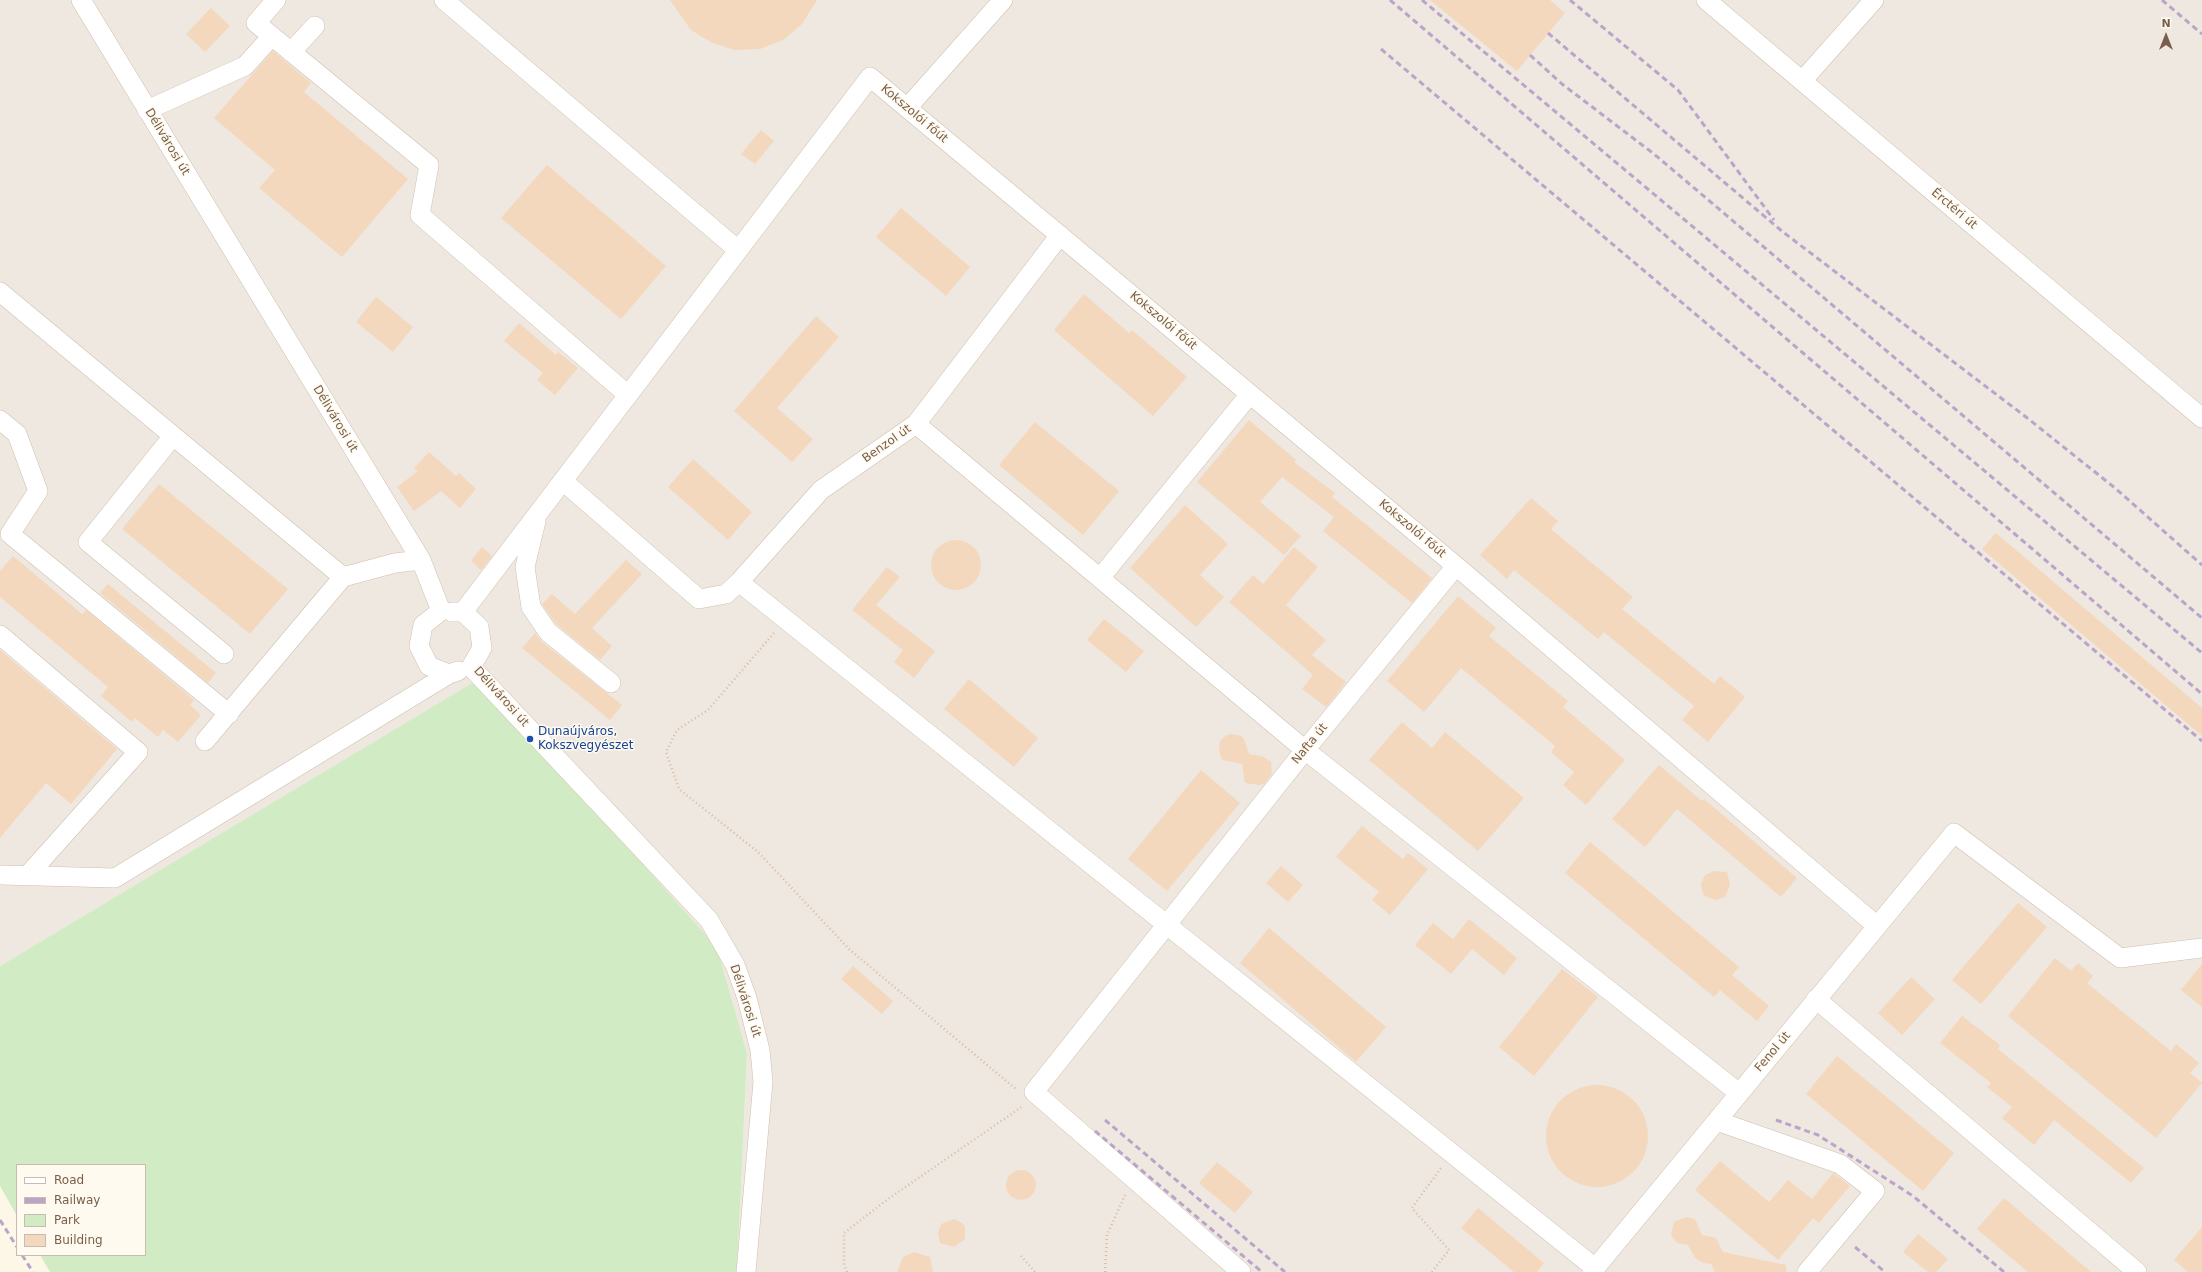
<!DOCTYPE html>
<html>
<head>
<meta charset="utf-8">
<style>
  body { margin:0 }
  #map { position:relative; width:2202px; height:1272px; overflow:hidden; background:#fdf7e7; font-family:"DejaVu Sans",sans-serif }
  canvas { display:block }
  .legend { position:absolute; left:16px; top:1164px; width:130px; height:92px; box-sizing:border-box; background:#fffaef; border:1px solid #c9bcad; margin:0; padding:5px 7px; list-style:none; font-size:12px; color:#795f4a }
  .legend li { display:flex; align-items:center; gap:8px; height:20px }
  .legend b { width:20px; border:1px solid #c9bcad }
  .north { position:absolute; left:2146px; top:16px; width:40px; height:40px; -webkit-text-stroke:3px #fffaef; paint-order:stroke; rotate:0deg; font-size:11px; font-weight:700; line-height:16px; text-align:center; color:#795f4a }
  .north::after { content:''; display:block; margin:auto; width:14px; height:18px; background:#795f4a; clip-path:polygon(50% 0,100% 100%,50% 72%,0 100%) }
</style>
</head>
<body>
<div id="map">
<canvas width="2202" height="1272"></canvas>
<ul class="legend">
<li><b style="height:5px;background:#fff"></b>Road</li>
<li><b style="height:5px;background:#bba4c9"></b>Railway</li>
<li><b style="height:11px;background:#d1ecc4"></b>Park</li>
<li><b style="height:11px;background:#f4d8bd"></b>Building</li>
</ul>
<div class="north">N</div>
</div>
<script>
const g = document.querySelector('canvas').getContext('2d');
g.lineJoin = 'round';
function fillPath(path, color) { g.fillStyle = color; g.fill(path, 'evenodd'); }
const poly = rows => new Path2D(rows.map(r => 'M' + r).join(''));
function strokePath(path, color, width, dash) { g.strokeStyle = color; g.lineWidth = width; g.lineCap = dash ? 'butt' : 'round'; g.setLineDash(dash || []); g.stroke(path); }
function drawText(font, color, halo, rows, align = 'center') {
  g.font = font + ' "DejaVu Sans",sans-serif'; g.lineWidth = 3; g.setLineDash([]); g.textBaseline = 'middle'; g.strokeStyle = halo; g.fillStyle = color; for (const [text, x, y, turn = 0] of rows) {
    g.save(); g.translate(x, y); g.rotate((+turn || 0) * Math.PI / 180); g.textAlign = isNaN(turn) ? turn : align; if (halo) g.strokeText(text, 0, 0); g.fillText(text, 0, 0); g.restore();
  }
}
fillPath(poly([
  [0,0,2202,0,2202,1272,737,1272,747,1054,479,680,0,966]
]), '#eee8e1');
fillPath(poly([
  [479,679,717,948,747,1054,737,1272,50,1272,40,1255,145,1255,145,1165,17,1165,17,1216,0,1186,0,966]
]), '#d1ecc4');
fillPath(poly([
  [670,0,817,0,802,24,783,40,760,49,735,50,712,43,691,30],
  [1430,0,1550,0,1565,13,1517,71],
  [211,8,230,26,205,52,186,34],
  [273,51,311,83,304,92,408,179,342,257,259,188,275,170,214,118],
  [761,130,774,141,755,164,741,154],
  [547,165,666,266,621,319,501,218],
  [901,208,970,267,946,296,876,237],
  [1084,294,1129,333,1132,330,1187,377,1153,416,1054,330],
  [376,297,413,327,393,352,356,322],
  [816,316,839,337,777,408,813,439,792,462,734,411],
  [519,323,556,355,558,352,578,368,555,395,537,380,543,373,504,341],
  [1249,420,1296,460,1294,462,1335,493,1332,497,1432,578,1412,603,1323,531,1334,517,1282,477,1260,502,1301,536,1284,555,1197,482],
  [1035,422,1119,491,1083,535,999,465],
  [429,452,456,476,459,473,476,489,460,508,441,491,414,511,397,487,418,471,414,468],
  [693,459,752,512,728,540,668,487],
  [159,484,288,589,250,634,122,529],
  [1531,498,1558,521,1551,529,1633,597,1622,609,1714,684,1720,676,1745,697,1708,742,1682,720,1694,706,1604,632,1598,639,1514,570,1507,579,1480,555],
  [1185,505,1228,544,1200,575,1224,597,1196,627,1130,568],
  [1996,533,2202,708,2202,736,1982,549],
  '931 565a25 25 0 1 1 50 0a25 25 0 1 1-50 0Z',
  [482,547,492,556,481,570,471,561],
  [1294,547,1318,567,1286,605,1326,640,1312,655,1346,682,1326,707,1302,689,1313,675,1229,602,1253,575,1263,584],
  [13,556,82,614,86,610,194,700,190,705,201,715,178,742,163,730,158,737,135,718,132,722,101,696,108,687,0,597,0,571],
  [626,560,642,574,592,628,612,646,600,660,556,624,542,604,552,594,575,614],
  [887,567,900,577,876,605,935,651,914,678,894,662,903,650,852,610],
  [108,584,216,673,208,683,100,593],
  [1458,596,1496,628,1489,636,1568,701,1563,707,1625,760,1586,805,1563,785,1574,772,1551,752,1555,746,1461,668,1424,712,1387,681],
  [1104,619,1144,651,1126,672,1087,640],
  [535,633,541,641,622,705,610,720,522,648],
  [0,650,117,749,71,804,46,783,0,838],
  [969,679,1038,738,1014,767,944,709],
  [1402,722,1432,748,1445,732,1524,798,1478,851,1369,760],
  [1232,734,1241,736,1244,739,1249,754,1262,756,1271,762,1272,774,1264,784,1259,785,1245,783,1242,764,1222,760,1219,751,1220,741,1227,735],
  [1659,765,1702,801,1704,799,1797,878,1781,897,1677,809,1645,847,1612,819],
  [1201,770,1240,803,1167,891,1128,859],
  [1362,826,1403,859,1408,853,1428,869,1390,915,1372,900,1379,892,1336,857],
  [1590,842,1739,967,1732,975,1769,1006,1757,1021,1720,990,1714,997,1565,873],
  [1281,866,1303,885,1288,902,1266,883],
  [1714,871,1727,872,1730,885,1725,897,1716,900,1707,897,1703,894,1701,884,1705,875],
  [2018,903,2047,927,1981,1004,1952,980],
  [1469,919,1517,958,1504,975,1472,949,1451,974,1415,945,1433,923,1453,939],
  [1269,928,1386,1027,1356,1062,1240,963],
  [2055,958,2071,971,2078,963,2093,976,2087,983,2171,1051,2176,1044,2199,1063,2190,1073,2202,1083,2156,1138,2008,1016],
  [2202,964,2202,1007,2181,990],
  [853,966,893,1001,882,1014,841,979],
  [1562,969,1598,997,1534,1076,1499,1047],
  [1911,977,1935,999,1902,1035,1878,1013],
  [1962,1016,2000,1045,1998,1049,2144,1168,2131,1183,2054,1120,2034,1145,2002,1118,2012,1107,1987,1087,1991,1083,1940,1043],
  [1837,1056,1954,1153,1923,1191,1806,1094],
  '1546 1136a51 51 0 1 1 102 0a51 51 0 1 1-102 0Z',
  [1720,1161,1769,1202,1788,1180,1812,1199,1833,1173,1850,1186,1819,1223,1813,1218,1778,1260,1695,1190],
  [1217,1162,1253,1192,1235,1213,1199,1183],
  '1006 1185a15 15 0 1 1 30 0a15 15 0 1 1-30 0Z',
  [2004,1198,2091,1272,2028,1272,1977,1229],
  [1478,1208,1544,1263,1537,1272,1514,1272,1461,1228],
  [1686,1217,1695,1219,1702,1235,1716,1238,1723,1252,1786,1265,1786,1272,1715,1272,1711,1264,1703,1263,1695,1258,1688,1245,1677,1243,1671,1235,1674,1222],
  [954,1219,962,1223,965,1226,965,1239,954,1247,940,1243,938,1233,941,1224],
  [2202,1227,2202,1272,2188,1272,2174,1260],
  [1918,1234,1948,1259,1936,1272,1928,1272,1903,1252],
  [914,1252,930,1257,933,1272,897,1272,903,1257]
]), '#f4d8bd');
const minor = poly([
  [81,0,421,560,441,611],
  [276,0,256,23,429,165,420,215,628,395],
  [444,0,738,250],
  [1706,0,2202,418],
  [291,52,315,26],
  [1802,81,1874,0],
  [907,108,1003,0],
  [147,110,245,66,272,36],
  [0,292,343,577,395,563,421,560],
  [0,420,17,434,38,491,10,534,229,714],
  [916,424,1305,750,1739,1093],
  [173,436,88,542,224,654],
  [563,481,699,599,726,594,739,582,821,490,916,424,1060,235],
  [536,521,525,567,531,607,548,632,611,683],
  [1100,578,1250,394],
  [739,582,1595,1268],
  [441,611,423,625,419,646,429,666,449,674,458,671],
  [452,612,463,612,479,627,482,648,471,667],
  [463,612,870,77,1456,566,1877,926],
  [0,635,138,752,28,875],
  [471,667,709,920,735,965,747,998,760,1050,763,1082,746,1272],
  [205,741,343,577],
  [0,875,115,878,449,674],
  [1816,999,2137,1272],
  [1717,1121,1840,1164,1875,1191,1807,1272],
  [1241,1272,1034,1092,1305,750,1456,566],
  [1592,1272,1954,833,2120,958,2202,948]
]);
strokePath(minor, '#d0bfac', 20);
strokePath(poly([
  [774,633,708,710,677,730,666,752,679,789,758,852,849,949,1017,1090],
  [1021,1256,1035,1272],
  [847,1272,844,1265,844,1233,888,1199,1023,1106],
  [1105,1272,1107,1235,1125,1195],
  [1432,1272,1449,1250,1412,1208,1441,1168]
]), '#dabba0', 2.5, [1, 3]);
strokePath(minor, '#fff', 19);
strokePath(poly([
  [1390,0,2202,694],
  [1422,0,2202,653],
  [1570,0,1678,90,1774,220],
  [2162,0,2202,34],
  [1548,33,1783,232,2026,417,2115,488,2202,565],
  [1381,49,2202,741],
  [1530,55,1562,84,1654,154,2202,618],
  [1105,1120,1285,1272],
  [1776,1120,1818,1135,1913,1196,2004,1272],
  [1095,1131,1262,1272],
  [0,1220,17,1247],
  [1855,1247,1885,1272],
  [22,1255,33,1272]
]), '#bba4c9', 3, [6, 4]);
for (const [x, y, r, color] of [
  [530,739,4,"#1a4fb4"]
]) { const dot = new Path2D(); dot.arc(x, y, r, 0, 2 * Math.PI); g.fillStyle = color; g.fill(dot); strokePath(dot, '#fffaef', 1.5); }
drawText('12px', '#795f4a', '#fffaef', [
  ["Kokszolói főút",914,114,40],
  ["Délivárosi út",167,142,59],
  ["Érctéri út",1954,209,40],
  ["Kokszolói főút",1163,321,40],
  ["Délivárosi út",335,419,59],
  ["Benzol út",887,444,-35],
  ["Kokszolói főút",1412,529,40],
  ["Délivárosi út",501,697,48],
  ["Nafta út",1310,744,-51],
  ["Délivárosi út",745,1001,72],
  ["Fenol út",1773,1052,-50]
]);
drawText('12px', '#164399', '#fffaef', [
  ["Dunaújváros,",538,732],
  ["Kokszvegyészet",538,746]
], 'left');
</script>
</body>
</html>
